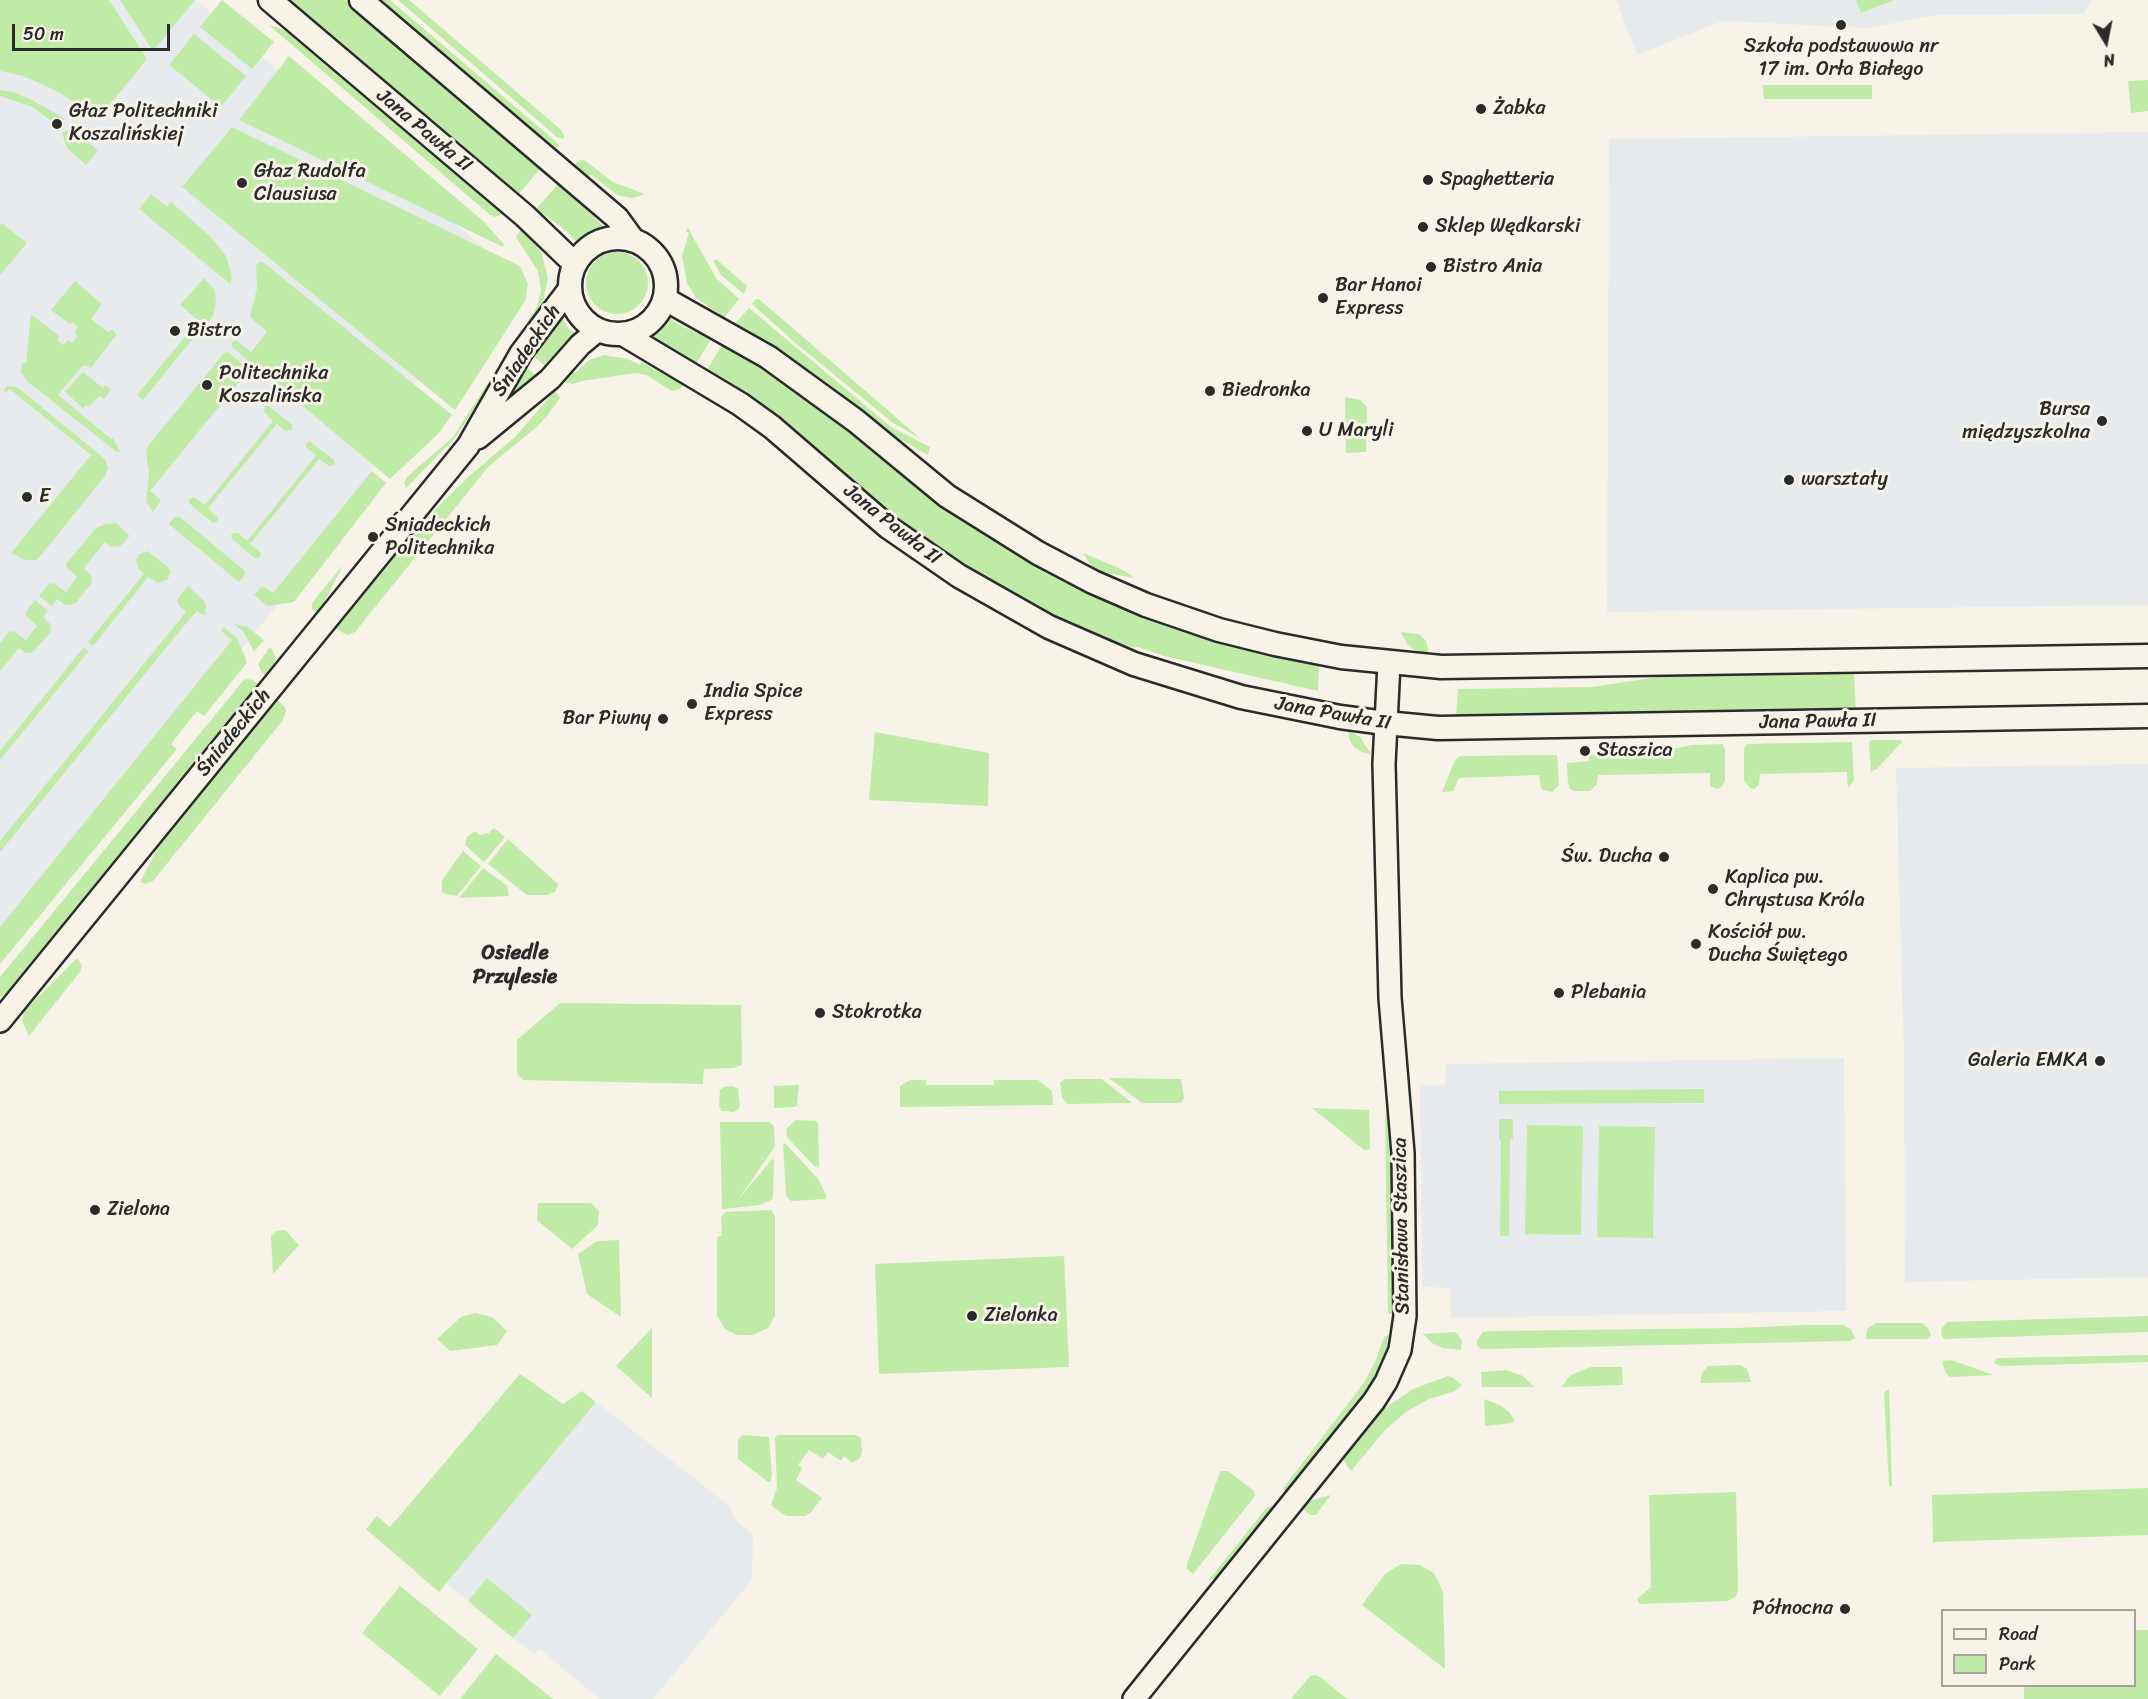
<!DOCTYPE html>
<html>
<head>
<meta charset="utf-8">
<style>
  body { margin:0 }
  #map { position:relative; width:2148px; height:1699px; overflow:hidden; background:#f7f3e8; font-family:Sriracha,sans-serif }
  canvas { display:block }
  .legend { position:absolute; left:1941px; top:1609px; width:195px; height:78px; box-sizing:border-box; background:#f7f3e8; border:2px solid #a5a39c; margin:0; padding:8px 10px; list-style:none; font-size:18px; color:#2b2b2b }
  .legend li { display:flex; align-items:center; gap:12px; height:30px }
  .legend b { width:30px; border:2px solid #a5a39c }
  .north { position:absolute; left:2076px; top:12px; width:60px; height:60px; -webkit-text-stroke:4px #f7f3e8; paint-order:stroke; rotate:170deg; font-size:16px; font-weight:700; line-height:24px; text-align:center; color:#2b2b2b }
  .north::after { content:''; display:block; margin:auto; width:21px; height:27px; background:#2b2b2b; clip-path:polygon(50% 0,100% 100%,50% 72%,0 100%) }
  .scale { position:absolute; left:12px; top:24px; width:158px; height:27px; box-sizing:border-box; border:3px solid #2b2b2b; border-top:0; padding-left:8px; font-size:18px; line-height:21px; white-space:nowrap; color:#2b2b2b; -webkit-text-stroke:4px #f7f3e8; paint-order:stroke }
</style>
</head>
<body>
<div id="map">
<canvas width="2148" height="1699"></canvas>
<ul class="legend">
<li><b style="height:8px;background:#f7f3e8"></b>Road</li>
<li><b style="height:16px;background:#bfeba7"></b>Park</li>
</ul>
<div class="north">N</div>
<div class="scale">50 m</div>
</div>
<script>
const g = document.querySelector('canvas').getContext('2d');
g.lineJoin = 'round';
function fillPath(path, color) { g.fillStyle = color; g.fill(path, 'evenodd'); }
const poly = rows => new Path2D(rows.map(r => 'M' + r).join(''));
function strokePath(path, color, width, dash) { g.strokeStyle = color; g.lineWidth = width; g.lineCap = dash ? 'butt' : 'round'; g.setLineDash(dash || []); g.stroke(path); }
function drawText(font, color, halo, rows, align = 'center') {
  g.font = font + ' Sriracha,sans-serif'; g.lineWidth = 6; g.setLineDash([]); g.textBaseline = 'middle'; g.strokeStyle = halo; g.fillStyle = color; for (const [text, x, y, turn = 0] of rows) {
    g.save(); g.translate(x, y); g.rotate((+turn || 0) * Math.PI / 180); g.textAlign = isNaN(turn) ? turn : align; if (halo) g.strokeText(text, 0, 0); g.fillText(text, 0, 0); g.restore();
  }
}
fillPath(poly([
  [0,0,196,0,484,248,345,522,0,945],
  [1616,0,2092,0,2083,14,1935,15,1868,28,1723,21,1637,55],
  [2148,132,2148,605,1607,612,1609,139],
  [2148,764,2148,1277,1905,1282,1904,1058,1896,768],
  [1844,1058,1846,1311,1451,1318,1451,1288,1422,1287,1420,1085,1445,1085,1446,1064],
  [596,1402,731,1507,734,1518,753,1535,752,1580,653,1699,600,1699,539,1649,534,1654,446,1583]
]), '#e8ebee');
fillPath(poly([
  [0,0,109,0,147,59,98,119,59,92,23,76,0,71],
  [120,0,195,0,153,51],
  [222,0,274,42,252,69,200,27],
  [288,0,345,0,541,168,517,196],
  [380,0,390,0,554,140,559,145,556,149],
  [398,0,409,0,560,129,564,135,564,139,557,137],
  [1856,0,1895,0,1861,13],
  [269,25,294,33,503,214,495,217,489,214],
  [194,34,246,76,221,107,169,65],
  [289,56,483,221,504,244,503,247,239,120],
  [2148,80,2148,111,2131,113,2128,81],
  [1763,85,1872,85,1872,99,1764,99],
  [0,90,14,92,32,100,65,119,55,127,50,120,33,107,0,96],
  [75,126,86,134,83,138,98,150,86,165,67,148,62,133],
  [232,127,520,266,528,284,525,301,455,410,182,187],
  [584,160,613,182,645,194,632,198,617,195,592,175,587,176,574,165,578,161],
  [559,183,604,227,588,234,577,243,568,232,536,209],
  [151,194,167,207,171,202,212,238,226,256,232,277,231,283,229,283,139,209],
  [2,223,27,243,0,275,0,226],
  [522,228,528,233,542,254,548,278,542,307,518,343,515,341,537,307,541,290,538,271,516,237],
  [688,228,716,278,739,299,723,319,720,314,696,298,687,283,682,256,689,233,686,231],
  '586 283a31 31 0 1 1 62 0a31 31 0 1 1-62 0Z',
  [716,259,747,286,744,294,721,275,713,261],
  [259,262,263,262,452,415,439,433,390,479,232,347,232,342,236,340,251,352,267,332,250,317,257,288,256,266],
  [204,278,215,291,216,301,213,316,205,326,180,305],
  [75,281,102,304,91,319,108,332,112,330,117,334,91,368,87,366,82,366,58,395,111,439,113,438,120,452,117,452,28,382,21,372,22,363,26,363,31,314,60,337,57,340,63,345,68,340,72,343,78,336,74,333,78,327,72,322,70,324,51,310],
  [756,299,759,299,921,439,893,423,792,340,752,304],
  [749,308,891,427,930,447,928,455,888,432,826,382,796,361,734,325],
  [559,314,570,330,576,334,546,367,530,353],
  [665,315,679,325,711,339,696,364,643,334,658,323],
  [193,327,199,331,143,400,137,395],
  [722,345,783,380,847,428,935,501,1005,548,1103,600,1157,621,1224,643,1319,665,1318,691,1164,656,1138,647,1122,647,1081,630,996,586,910,530,766,408,707,370],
  [228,352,249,370,150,491,160,499,160,502,153,512,146,501,149,473,146,452,148,446,224,353],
  [508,352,511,354,455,438,406,488,404,483,408,476,453,437],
  [604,355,628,359,640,365,641,362,684,385,680,389,672,391,646,375,635,373,582,381,572,384,563,381,572,371,575,373,589,360],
  [523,364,537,376,480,429],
  [83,372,103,388,105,385,111,390,104,399,99,396,89,407,86,405,83,408,65,392],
  [7,386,17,387,105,459,108,468,105,476,37,560,25,560,11,553,91,455,10,389,6,392,3,390],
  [555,391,560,398,550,412,538,426,489,466,355,632,347,635,335,628,420,525,467,478,515,437],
  [1345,397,1360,400,1367,407,1366,452,1346,453],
  [265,406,269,406,292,425,292,430,286,431,277,424,208,508,218,518,217,522,213,523,189,503,189,499,193,497,205,505,273,421,264,412],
  [309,441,334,460,335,465,329,466,319,459,250,544,261,553,259,558,255,558,232,539,231,535,233,533,238,533,247,541,316,456,306,447,306,444],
  [372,471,386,483,294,602,267,606,254,595,261,587,265,587,273,593],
  [178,517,180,517,245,571,244,576,239,582,169,524,174,518],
  [116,523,129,535,129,537,120,546,111,547,105,542,98,550,84,568,92,577,91,584,75,604,65,605,57,599,52,606,39,596,49,584,54,583,66,592,77,577,67,568,66,564,96,528,105,524],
  [148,551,171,570,168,579,158,583,148,577,93,646,88,642,144,574,138,569,136,560,140,554],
  [1083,553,1121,569,1135,578,1095,571],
  [343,565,320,610,317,613,312,609,312,603],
  [188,586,204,601,206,605,205,614,203,615,197,611,192,616,0,852,0,841,186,612,179,605,177,599],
  [35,600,48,611,43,617,51,625,50,633,32,653,26,653,19,648,0,671,0,643,9,632,14,631,26,640,37,626,26,616,26,611],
  [234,624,248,627,264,640,254,652,243,631],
  [224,627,237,638,246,659,246,664,204,716,197,711,171,744,177,749,0,964,0,927,232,640,221,631],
  [1401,632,1419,634,1426,641,1429,654,1413,649,1407,644],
  [84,647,89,651,0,760,0,751],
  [270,647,275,655,275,660,274,665,266,676,261,671,258,664],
  [1854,672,1856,710,1456,716,1458,689,1592,687,1671,675],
  [246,679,253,680,259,685,11,990,0,997,0,977,243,681],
  [276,699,284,706,286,711,283,720,153,881,145,884,140,882,161,841],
  [1348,730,1360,737,1371,754,1362,752,1354,747,1350,741],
  [875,732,989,753,988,806,869,800],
  [1871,740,1900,740,1902,742,1877,769,1871,772,1869,742],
  [1852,742,1854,781,1848,788,1847,772,1760,774,1759,785,1754,789,1750,788,1744,780,1744,749,1747,744],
  [1723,744,1725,751,1725,780,1722,787,1717,789,1710,786,1710,773,1598,775,1597,784,1590,791,1574,791,1570,789,1568,783,1567,763,1589,761,1589,755,1652,753,1692,745],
  [1557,755,1559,785,1552,792,1543,790,1541,788,1539,775,1459,778,1453,791,1442,792,1455,760,1460,756],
  [494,828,505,837,484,862,465,845,467,837,475,831,479,835,489,833],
  [508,839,558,884,555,892,547,895,527,895,488,864],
  [463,851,481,866,457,896,442,893,442,880],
  [483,868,507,886,509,896,459,898],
  [77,958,82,965,80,972,29,1036,22,1021,24,1011],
  [560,1003,741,1005,742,1065,733,1068,704,1069,703,1084,523,1080,517,1074,517,1040],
  [1109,1078,1181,1079,1184,1098,1182,1102,1179,1103,1142,1103],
  [1065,1079,1102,1079,1132,1103,1067,1104,1062,1098,1060,1082],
  [910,1080,926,1080,926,1085,994,1085,994,1080,1038,1080,1052,1091,1053,1105,900,1107,900,1086],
  [799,1085,797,1105,795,1107,774,1108,774,1086],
  [732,1086,738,1088,740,1107,734,1112,722,1111,719,1106,720,1090,724,1087],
  [1704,1089,1704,1103,1499,1104,1499,1091],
  [1387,1105,1392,1164,1393,1290,1393,1314,1389,1314,1388,1312,1385,1118],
  [1312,1108,1369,1110,1370,1149,1364,1150],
  [1499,1119,1513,1119,1513,1139,1510,1139,1509,1236,1500,1236,1501,1140,1499,1139],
  [796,1120,816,1121,818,1123,819,1168,814,1166,787,1137,786,1129],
  [720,1122,769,1122,774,1126,775,1146,738,1200,774,1157,773,1199,760,1205,722,1209],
  [1527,1125,1583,1126,1581,1235,1525,1234],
  [1599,1126,1655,1127,1653,1238,1597,1237],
  [783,1143,786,1144,819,1180,826,1195,826,1199,791,1201,788,1198,786,1195],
  [538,1203,591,1203,599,1211,598,1225,572,1249,537,1220],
  [771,1210,775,1216,775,1316,768,1328,752,1335,737,1335,725,1329,717,1316,717,1237,722,1236,721,1217,726,1212],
  [285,1230,299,1245,273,1274,271,1236,277,1231],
  [619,1240,621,1317,587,1294,578,1254,597,1241],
  [1064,1256,1069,1367,879,1374,875,1264],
  [475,1313,492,1317,507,1331,497,1345,450,1351,437,1339,461,1317],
  [2148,1316,2148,1332,1944,1339,1941,1334,1942,1328,1947,1322],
  [1876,1323,1922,1323,1928,1328,1931,1335,1927,1339,1866,1339,1867,1329],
  [1806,1325,1843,1325,1851,1329,1855,1338,1850,1341,1481,1349,1477,1346,1477,1340,1483,1332,1490,1331,1736,1328],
  [652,1328,652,1398,616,1366],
  [1455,1332,1462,1340,1461,1350,1443,1348,1432,1343,1423,1334],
  [1390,1335,1387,1348,1370,1387,1284,1494,1284,1487,1363,1384,1375,1362,1383,1340,1385,1336],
  [2148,1355,2148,1362,2001,1366,1994,1363,1996,1359,2000,1358],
  [1950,1360,1954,1361,1994,1375,1950,1377,1945,1372,1942,1361],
  [1741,1365,1747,1369,1751,1382,1700,1383,1702,1373,1708,1366],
  [1591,1367,1622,1367,1623,1385,1562,1387,1568,1378,1573,1374],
  [1506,1370,1523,1376,1534,1387,1482,1387,1481,1372],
  [520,1374,563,1404,582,1391,596,1402,439,1592,366,1529,377,1516,390,1527],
  [1448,1376,1452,1377,1462,1385,1455,1391,1429,1399,1406,1412,1386,1429,1351,1471,1347,1466,1343,1457,1384,1409,1413,1389],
  [1889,1389,1892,1486,1889,1486,1884,1393],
  [1484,1399,1500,1405,1509,1412,1514,1419,1513,1423,1485,1426],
  [742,1435,769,1437,772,1476,770,1482,768,1482,738,1459,738,1440],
  [778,1435,856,1435,861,1438,862,1452,860,1458,852,1463,844,1456,841,1461,828,1452,823,1459,809,1450,798,1465,802,1468,796,1480,822,1498,811,1512,805,1516,788,1516,782,1514,771,1505,777,1488,775,1440,775,1437],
  [1222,1471,1228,1471,1254,1491,1255,1496,1193,1574,1187,1569,1187,1564,1220,1472],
  [2148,1488,2148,1535,1933,1542,1932,1495],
  [1736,1492,1738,1590,1736,1596,1728,1601,1640,1604,1637,1599,1651,1587,1649,1495],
  [1331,1495,1316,1515,1310,1515,1302,1508,1306,1502],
  [1271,1506,1273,1507,1218,1576,1208,1581,1267,1507],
  [1401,1564,1420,1565,1434,1573,1443,1592,1445,1669,1362,1605,1385,1574],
  [487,1578,532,1615,513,1638,468,1601],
  [400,1586,478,1649,440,1696,362,1633],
  [2135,1630,2148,1630,2148,1699,2024,1699,2024,1686,2134,1686],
  [496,1654,553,1699,460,1699],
  [1315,1675,1320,1677,1347,1699,1291,1699,1310,1676]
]), '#bfeba7');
const tertiary = poly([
  [478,438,550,379,580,345,598,330],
  [0,1021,468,446,521,353,570,288],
  [1134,1699,1374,1401,1386,1382,1400,1350,1405,1316,1403,1153,1390,998,1384,764,1389,663]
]);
const secondary = poly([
  [270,0,525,216,575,264],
  [361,0,617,218,633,240],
  '570 286a48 48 0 1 1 96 0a48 48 0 1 1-96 0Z',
  [665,299,768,357,856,421,947,496,1038,553,1093,582,1146,605,1219,630,1275,644,1341,657,1441,667,2148,656],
  [623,334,740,404,772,427,888,527,959,576,1049,627,1134,664,1241,697,1340,717,1385,723,1438,728,2148,716]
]);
strokePath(tertiary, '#2b2b2b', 26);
strokePath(secondary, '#2b2b2b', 27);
strokePath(tertiary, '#f7f3e8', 21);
strokePath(secondary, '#f7f3e8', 22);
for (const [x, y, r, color] of [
  [1841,25,6,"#2b2b2b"],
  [1481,109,6,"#2b2b2b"],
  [57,124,6,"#2b2b2b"],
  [1428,180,6,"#2b2b2b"],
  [242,183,6,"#2b2b2b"],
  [1423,227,6,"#2b2b2b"],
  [1431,267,6,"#2b2b2b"],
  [1323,298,6,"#2b2b2b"],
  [175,331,6,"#2b2b2b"],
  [207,385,6,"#2b2b2b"],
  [1210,391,6,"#2b2b2b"],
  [2102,421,6,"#2b2b2b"],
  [1307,431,6,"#2b2b2b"],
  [1789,480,6,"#2b2b2b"],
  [27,497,6,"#2b2b2b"],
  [373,537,6,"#2b2b2b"],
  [692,704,6,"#2b2b2b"],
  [663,719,6,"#2b2b2b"],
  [1585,751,6,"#2b2b2b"],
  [1664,857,6,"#2b2b2b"],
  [1713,889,6,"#2b2b2b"],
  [1696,944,6,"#2b2b2b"],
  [1559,993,6,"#2b2b2b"],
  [820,1013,6,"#2b2b2b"],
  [2100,1061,6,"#2b2b2b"],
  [95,1210,6,"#2b2b2b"],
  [972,1316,6,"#2b2b2b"],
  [1845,1609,6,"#2b2b2b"]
]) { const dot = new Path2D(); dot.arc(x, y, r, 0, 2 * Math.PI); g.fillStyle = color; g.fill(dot); strokePath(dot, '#f7f3e8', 2); }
drawText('20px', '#2b2b2b', '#f7f3e8', [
  ["Szkoła podstawowa nr",1841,47,"center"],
  ["17 im. Orła Białego",1841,70,"center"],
  ["Żabka",1493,109],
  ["Głaz Politechniki",69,112],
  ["Koszalińskiej",69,135],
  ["Głaz Rudolfa",254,172],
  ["Clausiusa",254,195],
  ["Spaghetteria",1440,180],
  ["Sklep Wędkarski",1435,227],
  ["Bistro Ania",1443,267],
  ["Bar Hanoi",1335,286],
  ["Express",1335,309],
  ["Bistro",187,331],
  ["Politechnika",219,374],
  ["Koszalińska",219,397],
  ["Biedronka",1222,391],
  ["Bursa",2090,410,"right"],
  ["międzyszkolna",2090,433,"right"],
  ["U Maryli",1319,431],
  ["warsztaty",1801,480],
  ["E",39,497],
  ["Śniadeckich",385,526],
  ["Politechnika",385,549],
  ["India Spice",704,692],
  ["Express",704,715],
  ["Bar Piwny",651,719,"right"],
  ["Staszica",1597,751],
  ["Św. Ducha",1652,857,"right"],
  ["Kaplica pw.",1725,878],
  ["Chrystusa Króla",1725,901],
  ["Kościół pw.",1708,933],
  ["Ducha Świętego",1708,956],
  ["Plebania",1571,993],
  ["Stokrotka",832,1013],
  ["Galeria EMKA",2088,1061,"right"],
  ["Zielona",107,1210],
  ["Zielonka",984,1316],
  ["Północna",1833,1609,"right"]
], 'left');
drawText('20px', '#2b2b2b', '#f7f3e8', [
  ["Jana Pawła II",424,131,40],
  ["Śniadeckich",527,351,-56],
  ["Jana Pawła II",892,525,38],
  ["Jana Pawła II",1333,714,10],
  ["Jana Pawła II",1818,722,-1],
  ["Śniadeckich",234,733,-51],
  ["Stanisława Staszica",1402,1226,-91]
]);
drawText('bold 21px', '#2b2b2b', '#f7f3e8', [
  ["Osiedle",515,954],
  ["Przylesie",515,978]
]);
</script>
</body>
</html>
